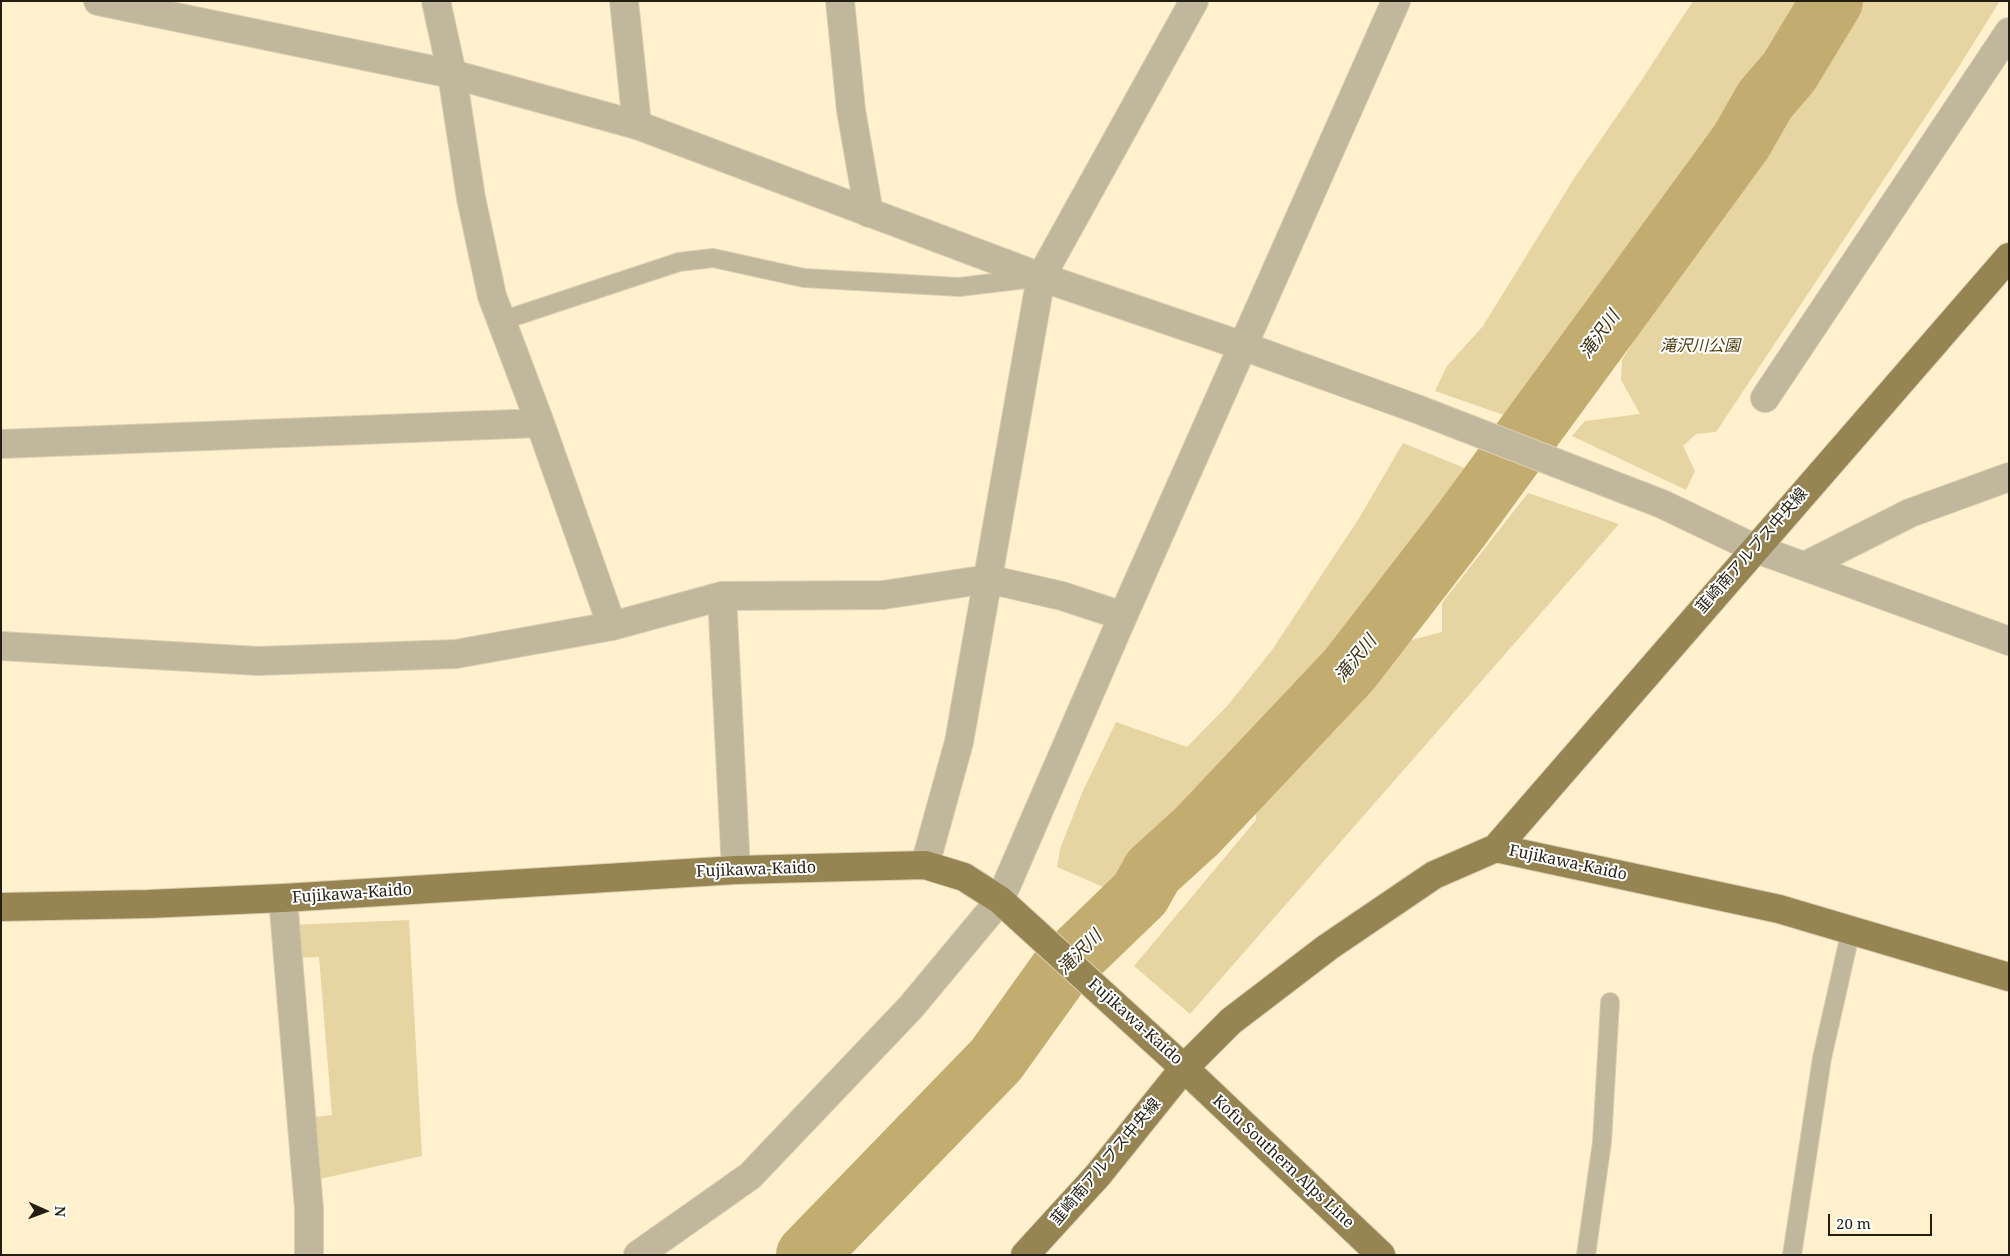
<!DOCTYPE html>
<html>
<head>
<meta charset="utf-8">
<style>
  body { margin:0 }
  #map { position:relative; width:2010px; height:1256px; overflow:hidden; background:#fff1ce; font-family:"Noto Serif",serif }
  canvas { display:block }
  .frame { position:absolute; inset:0; border:2px solid #231e11; pointer-events:none }
  .north { position:absolute; left:20px; top:1186px; width:50px; height:50px; -webkit-text-stroke:4px #fff; paint-order:stroke; rotate:92deg; font-size:14px; font-weight:700; line-height:20px; text-align:center; color:#231e11 }
  .north::after { content:''; display:block; margin:auto; width:18px; height:22px; background:#231e11; clip-path:polygon(50% 0,100% 100%,50% 72%,0 100%) }
  .scale { position:absolute; left:1828px; top:1214px; width:104px; height:22px; box-sizing:border-box; border:2px solid #231e11; border-top:0; padding-left:6px; font-size:15px; line-height:18px; white-space:nowrap; color:#231e11; -webkit-text-stroke:4px #fff; paint-order:stroke }
</style>
</head>
<body>
<div id="map">
<canvas width="2010" height="1256"></canvas>
<div class="frame"></div>
<div class="north">N</div>
<div class="scale">20 m</div>
</div>
<script>
const g = document.querySelector('canvas').getContext('2d');
g.lineJoin = 'round';
function fillPath(path, color) { g.fillStyle = color; g.fill(path, 'evenodd'); }
const poly = rows => new Path2D(rows.map(r => 'M' + r).join(''));
function strokePath(path, color, width, dash) { g.strokeStyle = color; g.lineWidth = width; g.lineCap = dash ? 'butt' : 'round'; g.setLineDash(dash || []); g.stroke(path); }
function drawText(font, color, halo, rows, align = 'center') {
  g.font = font + ' "Noto Serif","Noto Sans JP",serif'; g.lineWidth = 4; g.setLineDash([]); g.textBaseline = 'middle'; g.strokeStyle = halo; g.fillStyle = color; for (const [text, x, y, turn = 0] of rows) {
    g.save(); g.translate(x, y); g.rotate((+turn || 0) * Math.PI / 180); g.textAlign = isNaN(turn) ? turn : align; if (halo) g.strokeText(text, 0, 0); g.fillText(text, 0, 0); g.restore();
  }
}
fillPath(poly([
  [1693,1,1797,1,1709,141,1606,283,1532,390,1515,419,1435,391,1447,366,1483,326,1575,177,1641,81],
  [1856,1,2000,1,1956,71,1716,432,1696,434,1683,446,1695,471,1686,490,1572,436,1585,421,1640,414,1621,380,1622,360,1653,309,1696,253,1770,141],
  [1403,443,1474,472,1446,518,1323,680,1301,698,1252,756,1226,777,1153,852,1117,893,1057,867,1060,849,1082,793,1116,722,1187,747,1228,705,1272,650,1358,520],
  [1528,493,1619,524,1190,1014,1134,966,1256,820,1257,798,1268,783,1294,769,1299,756,1404,642,1442,632,1442,603],
  [409,920,422,1156,311,1181,305,1118,332,1115,319,957,293,958,290,925]
]), '#e7d4a3');
strokePath(poly([
  [807,1255,996,1060,1059,972,1140,894,1153,871,1197,831,1349,670,1461,525,1741,142,1765,100,1789,72,1832,1]
]), '#c3ac6f', 62);
const service = poly([
  [501,321,679,262,713,258,804,278,959,287,1035,278],
  [1586,1255,1602,1142,1610,1002],
  [1792,1255,1822,1058,1851,930]
]);
const minor = poly([
  [436,1,452,74,471,198,492,296,540,423,612,626],
  [624,1,637,125],
  [840,1,851,110,869,213],
  [1765,398,2009,32],
  [1,444,540,423],
  [1805,566,1910,513,2009,477],
  [722,596,736,870],
  [1,646,258,661,456,654,612,626,722,596,883,595,988,579,1062,596,1123,616],
  [925,865,959,742,1041,277,1194,1],
  [638,1255,750,1176,911,1007,1000,900]
]);
const tertiary = poly([
  [98,1,452,74,637,125,1041,277,1243,346,1417,409,1662,504,1754,548,2009,641],
  [283,898,309,1209,309,1255],
  [1000,900,1123,616,1396,1]
]);
const primary = poly([
  [1496,848,2009,257],
  [1,907,148,904,283,898,736,870,925,865,964,877,1000,900,1184,1068,1231,1021,1328,947,1434,875,1496,848,1779,909,2009,977],
  [1025,1255,1098,1175,1184,1068,1381,1255]
]);
strokePath(service, '#dccfb0', 20);
strokePath(minor, '#dccfb0', 30);
strokePath(tertiary, '#dccfb0', 30);
strokePath(primary, '#dccfb0', 30);
strokePath(service, '#c0b79c', 18);
strokePath(minor, '#c0b79c', 28);
strokePath(tertiary, '#c0b79c', 28);
strokePath(primary, '#968452', 28);
drawText('italic 16px', '#4d3d0b', '#fff', [
  ["滝沢川公園",1700,346]
]);
drawText('16px', '#231e11', '#fff', [
  ["韮崎南アルプス中央線",1752,551,-49],
  ["Fujikawa-Kaido",1568,863,12],
  ["Fujikawa-Kaido",756,870,-2],
  ["Fujikawa-Kaido",352,894,-4],
  ["Fujikawa-Kaido",1135,1022,42],
  ["韮崎南アルプス中央線",1106,1162,-50],
  ["Kofu Southern Alps Line",1283,1162,43]
]);
drawText('italic 18px', '#3a3014', '#fff', [
  ["滝沢川",1600,335,-54],
  ["滝沢川",1356,659,-51],
  ["滝沢川",1080,953,-45]
]);
</script>
</body>
</html>
